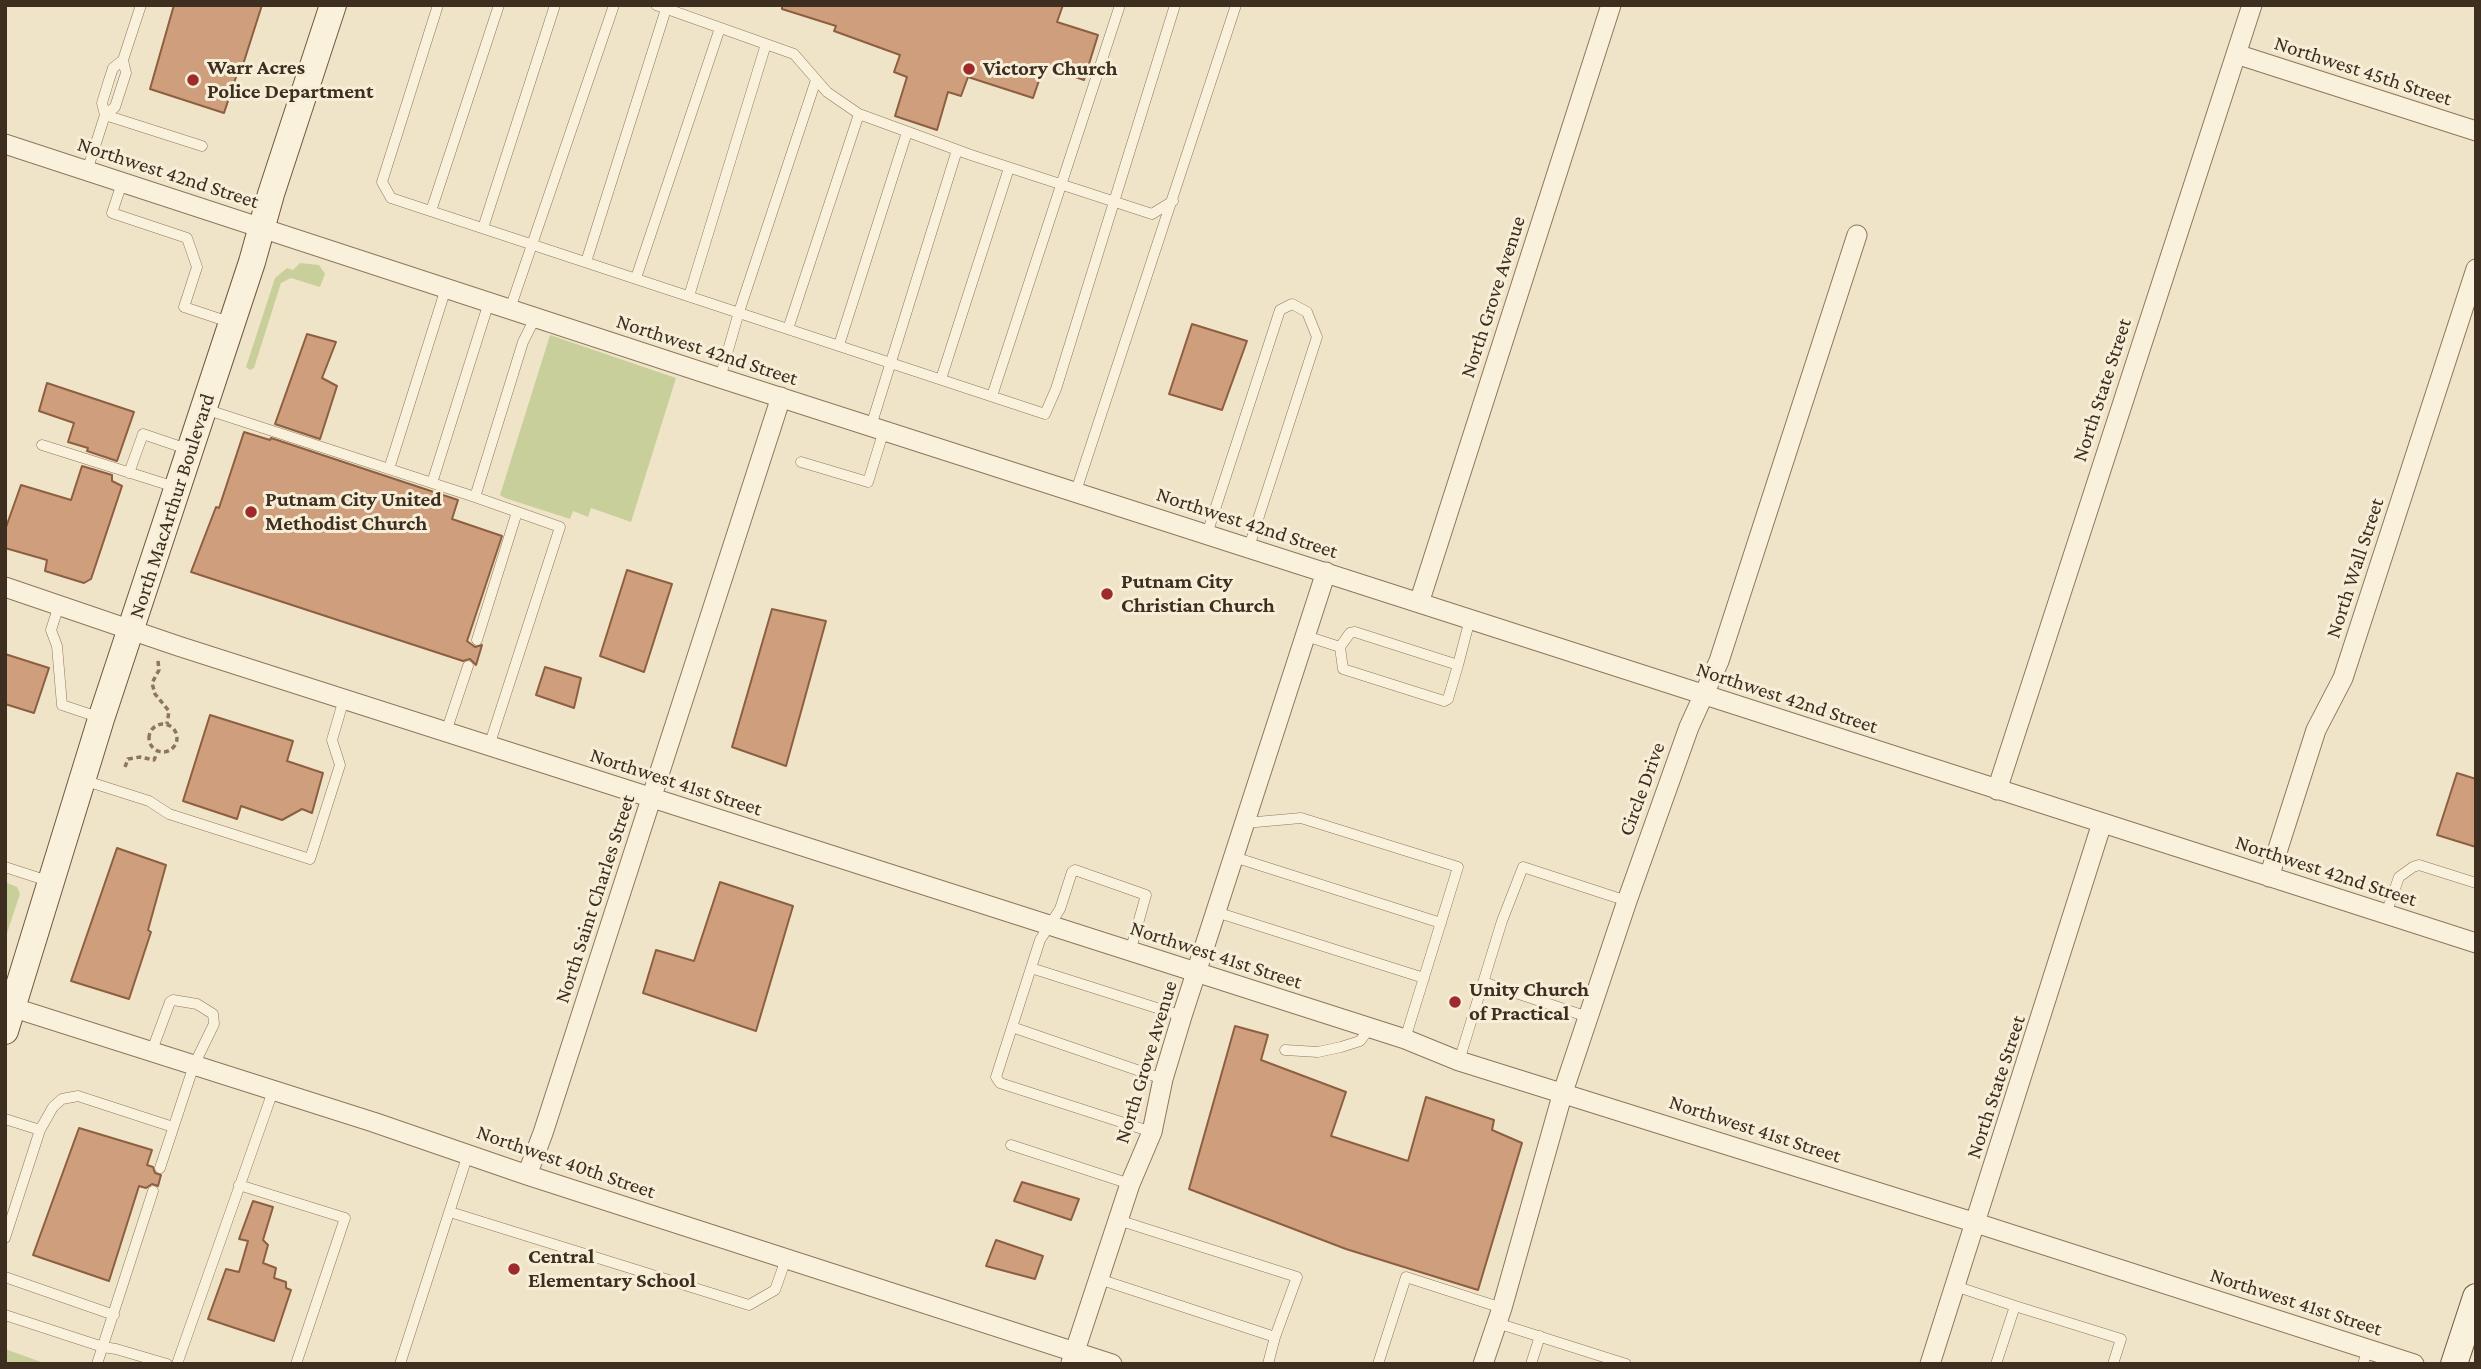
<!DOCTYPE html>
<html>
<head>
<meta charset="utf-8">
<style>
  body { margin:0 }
  #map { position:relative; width:2481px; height:1369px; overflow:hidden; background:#f0e4c8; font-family:"Crimson Pro",serif }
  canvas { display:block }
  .frame { position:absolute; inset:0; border:7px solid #3d2e20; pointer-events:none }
</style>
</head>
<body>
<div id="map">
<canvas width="2481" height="1369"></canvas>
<div class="frame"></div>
</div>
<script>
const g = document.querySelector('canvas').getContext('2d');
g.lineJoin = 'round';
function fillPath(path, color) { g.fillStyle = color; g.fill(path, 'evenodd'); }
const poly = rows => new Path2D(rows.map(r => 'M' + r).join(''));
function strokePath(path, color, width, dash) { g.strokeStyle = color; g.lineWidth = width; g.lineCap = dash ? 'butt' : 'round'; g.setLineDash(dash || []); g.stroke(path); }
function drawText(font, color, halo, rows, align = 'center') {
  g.font = font + ' "Crimson Pro",serif'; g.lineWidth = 6; g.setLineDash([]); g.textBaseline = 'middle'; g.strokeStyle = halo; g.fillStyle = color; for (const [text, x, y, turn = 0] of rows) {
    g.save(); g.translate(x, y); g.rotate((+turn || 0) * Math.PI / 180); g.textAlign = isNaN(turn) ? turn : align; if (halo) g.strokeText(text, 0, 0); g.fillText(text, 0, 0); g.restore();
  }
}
fillPath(poly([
  [300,263,319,265,325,274,320,287,291,278,281,283,254,368,250,370,246,367,275,278,287,268,293,270],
  [550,335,676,378,631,522,591,508,588,517,573,511,570,519,505,498,500,495],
  [5,882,17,887,20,894,5,939],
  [5,1349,47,1364,5,1364]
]), '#c9cf9b');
const building = poly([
  [174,5,262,5,240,74,237,74,224,113,150,89,174,5],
  [782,5,1063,5,1057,22,1098,35,1084,80,1044,66,1033,98,968,77,961,96,948,92,937,130,895,116,907,77,894,72,900,55,834,31,836,26,782,9,782,5],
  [1192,324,1247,341,1222,410,1169,394,1192,324],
  [307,334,336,342,322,378,337,386,320,439,275,424,307,334],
  [47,383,134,412,117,461,87,451,88,448,68,442,74,423,39,411,47,383],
  [244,432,270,440,271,438,458,500,452,519,502,536,467,641,475,647,482,645,476,665,470,659,463,661,191,572,216,507,219,508,244,432],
  [82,466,112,475,112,481,122,486,91,579,84,583,45,571,47,560,5,548,5,530,21,485,71,500,82,466],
  [627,570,672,584,644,672,600,656,627,570],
  [772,609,826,621,786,766,732,747,772,609],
  [5,654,49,668,34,713,5,704,5,654],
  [545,667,581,678,574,708,536,695,545,667],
  [210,715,293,741,287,761,323,773,312,813,302,809,282,820,241,806,237,819,183,801,210,715],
  [2457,773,2476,779,2476,847,2437,835,2457,773],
  [117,848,166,865,148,930,151,932,129,999,71,981,117,848],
  [720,882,793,906,756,1031,643,993,656,950,694,961,720,882],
  [1235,1026,1268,1035,1261,1060,1346,1092,1331,1136,1408,1161,1426,1097,1494,1120,1492,1130,1522,1143,1478,1290,1346,1249,1189,1189,1235,1026],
  [79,1128,152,1150,147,1165,153,1167,155,1173,161,1175,158,1186,152,1184,146,1188,139,1186,109,1281,33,1255,79,1128],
  [1022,1182,1079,1199,1071,1220,1014,1201,1022,1182],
  [253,1201,273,1207,263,1240,268,1245,263,1263,276,1268,274,1278,286,1282,286,1288,291,1290,274,1341,208,1319,226,1269,239,1272,248,1241,239,1239,253,1201],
  [996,1240,1043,1256,1035,1279,986,1266,996,1240]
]);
fillPath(building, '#cf9f7d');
strokePath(building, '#8d5f41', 2);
const lane = poly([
  [438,5,382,182,391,198,1045,414,1056,389,1175,5],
  [656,5,794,54,827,92,859,114,971,155,1152,214,1173,201],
  [123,60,113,68,109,80,102,103,105,115,115,107,126,73,123,60,141,5],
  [87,171,105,115,202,146],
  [122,183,112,213,187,238,197,267,184,307,232,323],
  [431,211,499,5],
  [483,228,555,5],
  [586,262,666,9],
  [636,278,720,28],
  [689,296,766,44],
  [510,309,614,5],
  [788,329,859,114],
  [839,345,907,132],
  [720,378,739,312,816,80],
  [941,379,1009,168],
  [992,396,1120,5],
  [205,409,475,497,560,527,489,746],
  [871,426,957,150],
  [42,445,175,487],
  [801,462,868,482,884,430],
  [389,469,446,288],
  [129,473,143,434,190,450],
  [432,483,489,302],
  [1076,491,1236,5],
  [475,497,523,342,535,318],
  [1207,534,1280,310,1292,304,1307,312,1317,337,1249,547],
  [59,605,51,630,57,646,62,705,101,718],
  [1355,632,1458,665,1448,699,1444,701,1343,669,1340,647,1350,633,1355,632],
  [1306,636,1340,647],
  [477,640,517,512],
  [1458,665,1470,619],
  [446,732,468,666],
  [83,780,149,801,169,814,310,859,340,765,332,740,344,699],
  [1245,823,1301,818,1458,867,1405,1039],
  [1234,857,1441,923],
  [5,867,48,881],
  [1216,912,1424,978],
  [2386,914,2399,877,2413,867,2419,865,2476,883],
  [1130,952,1146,895,1075,870,1072,872,1060,909,1040,940,996,1077,1000,1083,1152,1132],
  [1031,968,1182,1016],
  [1483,982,1588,1017],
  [1012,1027,1163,1079],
  [1285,1050,1318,1052,1341,1047,1360,1041,1370,1028],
  [151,1053,170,1002,173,1000,197,1004,213,1014,214,1024,194,1065,160,1168],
  [1459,1061,1502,921,1523,867,1627,901],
  [5,1119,40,1130],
  [1011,1145,1130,1184],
  [239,1185,345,1218,296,1364],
  [450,1212,749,1305,775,1290,786,1259],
  [5,1238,40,1130,53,1107,62,1099,78,1096,173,1127],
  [5,1277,114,1315],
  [1099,1279,1275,1337,1297,1277,1118,1220],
  [1955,1286,2015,1306,1996,1364],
  [2015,1306,2121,1339,2113,1364],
  [5,1315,103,1347,116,1349,167,1364],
  [1497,1323,1626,1364],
  [97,1364,153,1191],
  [177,1364,273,1091],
  [400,1364,468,1154],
  [1268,1364,1275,1337],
  [1378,1364,1406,1277,1502,1308],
  [1531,1364,1540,1336],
  [2363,1364,2368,1349]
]);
const street = poly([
  [2236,54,2476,131],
  [5,144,720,378,2476,943],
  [5,587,178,646,1405,1039,1459,1061,1976,1223,2414,1364],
  [1419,603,1611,5],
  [1997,790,2252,5],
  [2269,877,2316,730,2343,678,2476,269],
  [5,1005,373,1122,527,1175,1112,1364],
  [527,1175,543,1133,781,397],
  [1071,1363,1130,1184,1152,1132,1163,1079,1182,1016,1326,572],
  [1483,1364,1502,1308,1563,1092,1627,901,1689,727,1719,661,1857,235],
  [1930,1364,2102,823]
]);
const secondary = poly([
  [5,1031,101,719,252,262,271,194,333,5],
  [2454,1364,2476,1297]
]);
strokePath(lane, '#8d765c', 11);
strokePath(street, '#8d765c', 21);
strokePath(secondary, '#6f573f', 28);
strokePath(poly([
  [158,661,159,670,152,683,155,694,169,711,167,724],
  '149 738a14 14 0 1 1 28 0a14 14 0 1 1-28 0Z',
  [125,767,128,759,140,757,154,760,157,753]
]), '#8d765c', 3.5, [5, 3.5]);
strokePath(lane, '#faf1dc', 10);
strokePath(street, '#faf1dc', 19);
strokePath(secondary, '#faf1dc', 26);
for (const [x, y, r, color] of [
  [969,69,7,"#9e2a2b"],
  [193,80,7,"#9e2a2b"],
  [251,512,7,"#9e2a2b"],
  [1107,594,7,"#9e2a2b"],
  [1455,1002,7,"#9e2a2b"],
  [514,1269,7,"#9e2a2b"]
]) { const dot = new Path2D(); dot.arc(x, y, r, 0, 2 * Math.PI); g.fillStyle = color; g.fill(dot); strokePath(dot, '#f7eed8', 2.5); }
drawText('bold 21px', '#3d2e20', '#f7eed8', [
  ["Warr Acres",207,68],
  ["Police Department",207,92],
  ["Victory Church",983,69],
  ["Putnam City United",265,500],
  ["Methodist Church",265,524],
  ["Putnam City",1121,582],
  ["Christian Church",1121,606],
  ["Unity Church",1469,990],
  ["of Practical",1469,1014],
  ["Central",528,1257],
  ["Elementary School",528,1281]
], 'left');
drawText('21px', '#3d2e20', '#f7eed8', [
  ["Northwest 45th Street",2363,71,18],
  ["Northwest 42nd Street",168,173,18],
  ["North Grove Avenue",1493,297,-72],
  ["Northwest 42nd Street",707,350,18],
  ["North State Street",2102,390,-72],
  ["North MacArthur Boulevard",172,506,-72],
  ["Northwest 42nd Street",1247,523,18],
  ["North Wall Street",2355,568,-72],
  ["Northwest 42nd Street",1787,698,18],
  ["Northwest 41st Street",676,782,18],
  ["Circle Drive",1642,789,-70],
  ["Northwest 42nd Street",2326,871,18],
  ["North Saint Charles Street",595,899,-72],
  ["Northwest 41st Street",1216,955,18],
  ["North Grove Avenue",1146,1062,-73],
  ["North State Street",1996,1087,-72],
  ["Northwest 41st Street",1755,1129,18],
  ["Northwest 40th Street",566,1162,19],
  ["Northwest 41st Street",2296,1302,18]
]);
</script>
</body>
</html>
